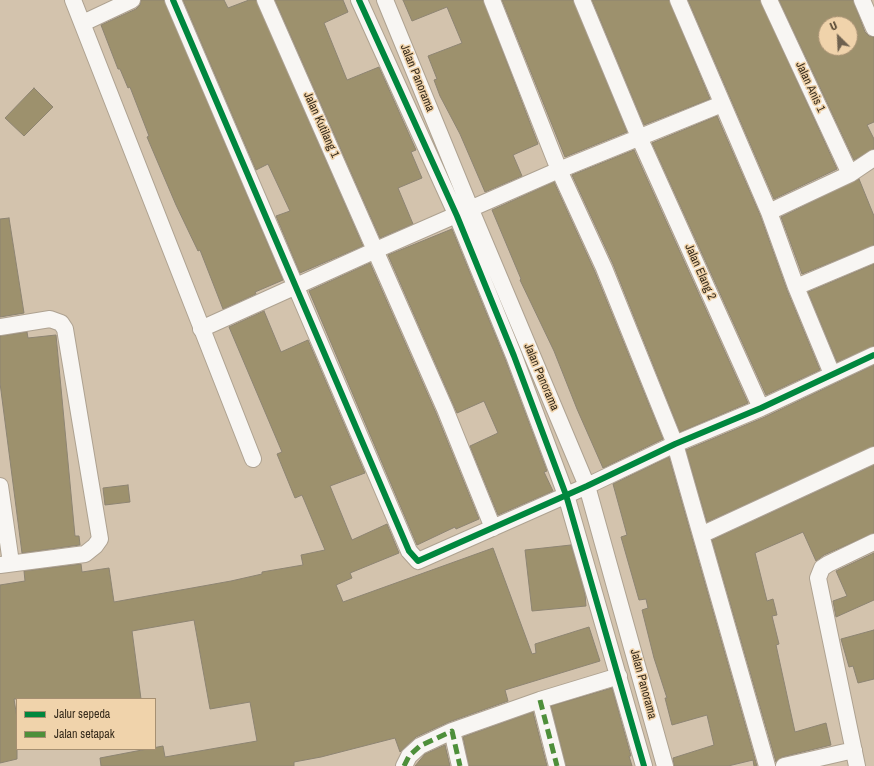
<!DOCTYPE html>
<html>
<head>
<meta charset="utf-8">
<style>
  body { margin:0 }
  #map { position:relative; width:874px; height:766px; overflow:hidden; background:#d3c3ad; font-family:"Archivo Narrow",sans-serif }
  canvas { display:block }
  .legend { position:absolute; left:16px; top:698px; width:140px; height:52px; box-sizing:border-box; background:#f0d3ab; border:1px solid #a69072; margin:0; padding:5px 7px; list-style:none; font-size:12px; color:#372c1c }
  .legend li { display:flex; align-items:center; gap:8px; height:20px }
  .legend b { width:20px; border:1px solid #a69072 }
  .north { position:absolute; left:818px; top:16px; width:40px; height:40px; box-sizing:border-box; background:#f0d3ab; border:1px solid #a69072; border-radius:50%; rotate:336deg; font-size:11px; font-weight:700; line-height:16px; text-align:center; color:#372c1c }
  .north::after { content:''; display:block; margin:auto; width:14px; height:18px; background:#6e614f; clip-path:polygon(50% 0,100% 100%,50% 72%,0 100%) }
</style>
</head>
<body>
<div id="map">
<canvas width="874" height="766"></canvas>
<ul class="legend">
<li><b style="height:5px;background:#00873e"></b>Jalur sepeda</li>
<li><b style="height:5px;background:#4e8f3a"></b>Jalan setapak</li>
</ul>
<div class="north">U</div>
</div>
<script>
const g = document.querySelector('canvas').getContext('2d');
g.lineJoin = 'round';
function fillPath(path, color) { g.fillStyle = color; g.fill(path, 'evenodd'); }
const poly = rows => new Path2D(rows.map(r => 'M' + r).join(''));
function strokePath(path, color, width, dash) { g.strokeStyle = color; g.lineWidth = width; g.lineCap = dash ? 'butt' : 'round'; g.setLineDash(dash || []); g.stroke(path); }
function drawText(font, color, halo, rows, align = 'center') {
  g.font = font + ' "Archivo Narrow",sans-serif'; g.lineWidth = 3; g.setLineDash([]); g.textBaseline = 'middle'; g.strokeStyle = halo; g.fillStyle = color; for (const [text, x, y, turn = 0] of rows) {
    g.save(); g.translate(x, y); g.rotate((+turn || 0) * Math.PI / 180); g.textAlign = isNaN(turn) ? turn : align; if (halo) g.strokeText(text, 0, 0); g.fillText(text, 0, 0); g.restore();
  }
}
const building = poly([
  [141,0,164,0,283,280,255,292,256,294,223,309,200,250,198,251,176,205,147,137,149,136,130,87,128,88,120,69,118,69,101,25,136,9,140,5,141,0],
  [183,0,224,0,228,8,249,0,256,0,363,246,300,273,276,216,290,211,268,164,256,170,183,0],
  [275,0,343,0,348,12,324,23,347,80,379,67,416,150,411,152,422,178,398,188,413,224,380,238,275,0],
  [403,0,483,0,538,144,513,155,522,176,485,192,460,134,440,96,434,80,437,79,428,56,462,43,447,7,412,21,403,0],
  [502,0,573,0,627,132,565,157,502,0],
  [592,0,669,0,710,99,644,125,592,0],
  [688,0,760,0,837,169,774,199,688,0],
  [779,0,853,0,865,32,869,36,874,37,874,122,867,125,874,139,874,149,854,160,779,0],
  [826,24,850,24,850,48,826,48,826,24],
  [34,88,53,107,24,136,5,118,34,88],
  [717,116,760,215,787,290,820,370,766,395,652,143,717,116],
  [634,150,748,403,680,432,613,264,572,175,634,150],
  [859,179,874,216,874,245,802,274,781,217,859,179],
  [554,182,595,272,663,439,603,468,577,409,554,351,520,280,521,279,492,210,554,182],
  [9,218,24,313,0,317,0,219,9,218],
  [452,229,505,359,547,471,544,472,553,491,498,515,470,446,498,433,484,401,457,413,388,255,452,229],
  [370,263,436,413,479,519,456,529,455,527,417,545,309,291,370,263],
  [874,264,874,346,837,362,808,292,874,264],
  [264,311,281,352,308,340,365,473,330,486,352,540,387,524,399,553,350,573,352,578,336,585,343,602,493,548,532,654,536,653,535,644,589,627,600,661,505,690,508,701,449,722,416,737,400,752,395,738,321,757,294,762,294,766,101,766,100,758,163,746,165,757,257,741,250,702,210,709,194,620,132,631,141,699,14,699,17,718,17,759,0,763,0,585,25,581,24,571,81,564,82,572,109,568,114,602,231,581,262,574,262,572,303,565,301,555,325,550,302,495,295,498,277,454,282,452,229,327,264,311],
  [27,332,28,338,56,335,75,536,79,536,80,545,22,553,0,383,0,336,27,332],
  [874,365,874,446,707,522,686,450,765,417,874,365],
  [669,457,757,766,754,766,753,760,728,766,674,766,673,758,714,745,707,715,672,725,665,698,667,698,654,658,642,610,648,608,646,599,639,600,621,537,627,535,613,484,669,457],
  [874,465,874,533,824,555,816,561,803,532,755,553,767,601,773,599,777,615,772,616,779,644,776,645,795,732,826,723,831,745,782,757,776,762,712,540,874,465],
  [128,485,130,502,105,505,103,488,128,485],
  [571,545,585,594,586,606,532,611,525,550,571,545],
  [874,553,874,600,836,617,833,601,847,596,836,571,874,553],
  [874,630,874,679,858,683,853,666,849,667,841,639,874,630],
  [612,688,631,756,629,756,632,766,566,766,551,706,612,688],
  [533,712,547,766,469,766,463,737,533,712],
  [445,745,450,766,415,766,425,754,445,745]
]);
fillPath(building, '#9d916d');
strokePath(building, '#8d8472', 1);
const minor = poly([
  [73,0,253,459],
  [173,0,409,551,418,561,587,486,675,444,761,408,874,355],
  [265,0,445,409,493,528],
  [359,0,457,216,514,356,566,495,644,766],
  [385,0,471,210,587,486,665,766],
  [492,0,559,170,604,268,675,444,767,766],
  [582,0,639,137,761,408],
  [678,0,769,212,796,287,832,374],
  [769,0,850,174],
  [862,0,874,28],
  [83,23,132,0],
  [769,212,850,174,874,158],
  [796,287,874,254],
  [0,327,50,319,61,323,65,329,100,539,95,546,85,554,0,565],
  [201,329,376,250,559,170,722,104],
  [0,486,11,563],
  [701,535,874,455],
  [540,700,557,766],
  [452,731,460,766],
  [404,766,409,756,420,746,452,731,540,700,619,676],
  [784,766,854,750],
  [857,766,818,578,822,568,828,564,874,542]
]);
strokePath(minor, '#aea291', 18);
strokePath(minor, '#f8f6f3', 16);
strokePath(poly([
  [540,700,557,766],
  [404,766,409,756,420,746,452,731,460,766]
]), '#4e8f3a', 5, [10, 5]);
strokePath(poly([
  [173,0,409,551,418,561,587,486,675,444,761,408,874,355],
  [359,0,457,216,514,356,566,495,644,766]
]), '#00873e', 6);
drawText('12px', '#372c1c', '#f0d3ab', [
  ["Jalan Panorama",417,78,68],
  ["Jalan Anis 1",810,87,65],
  ["Jalan Kutilang 1",321,125,66],
  ["Jalan Elang 2",700,272,66],
  ["Jalan Panorama",541,377,67],
  ["Jalan Panorama",643,684,75]
]);
</script>
</body>
</html>
